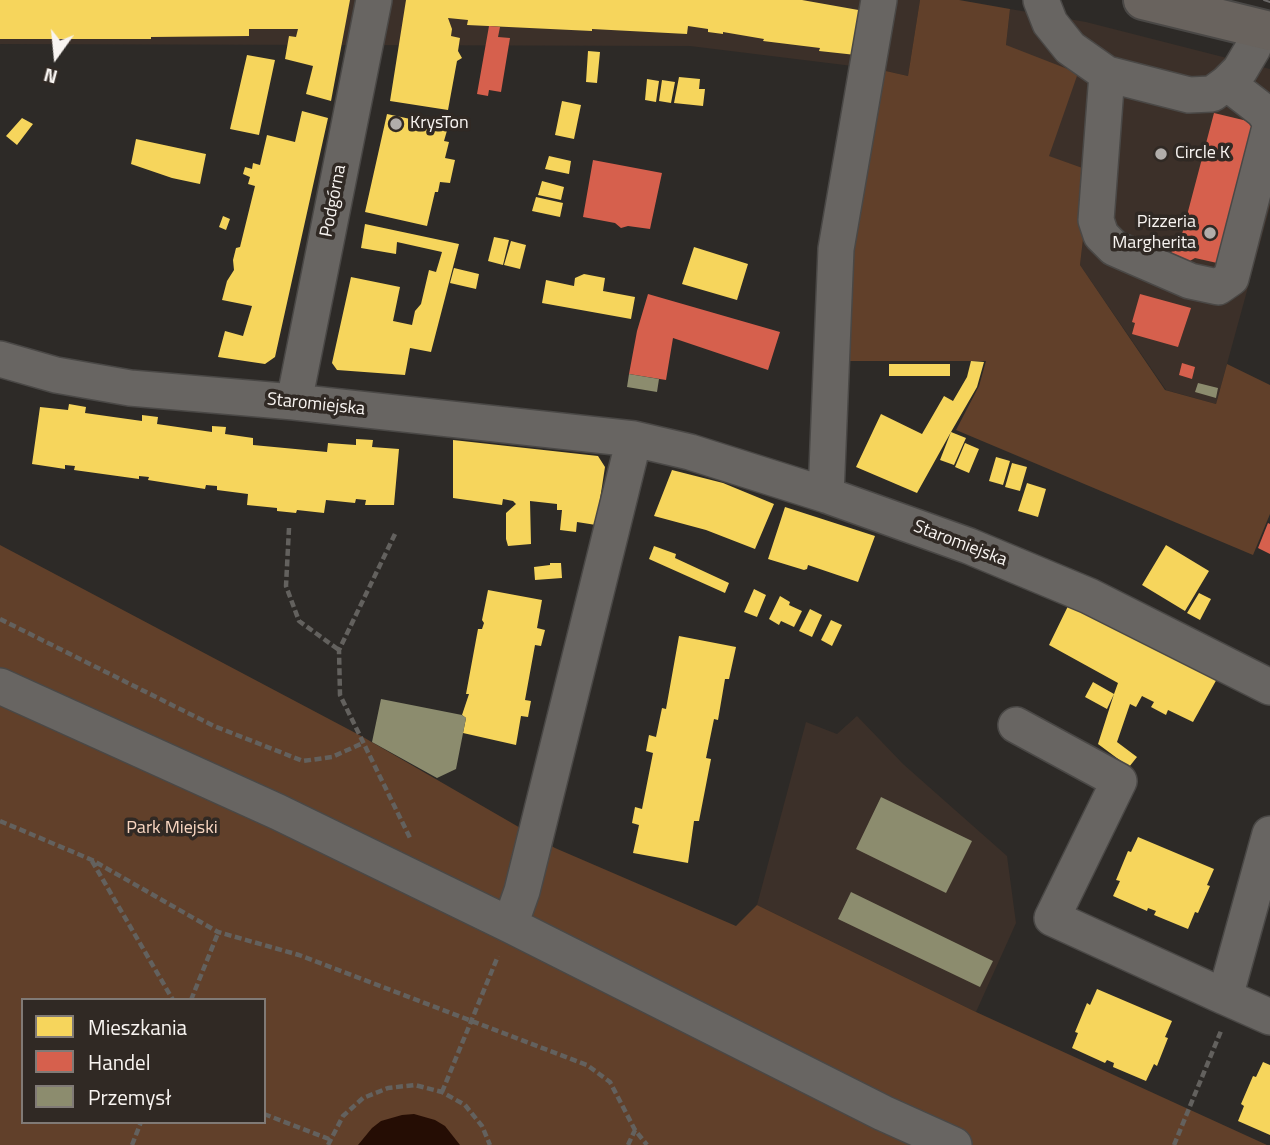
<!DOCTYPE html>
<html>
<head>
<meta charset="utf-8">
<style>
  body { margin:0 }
  #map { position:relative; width:1270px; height:1145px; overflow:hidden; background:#2d2a27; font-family:"Titillium Web",sans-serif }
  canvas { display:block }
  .legend { position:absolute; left:21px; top:998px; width:245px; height:126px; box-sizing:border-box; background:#302924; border:2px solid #807a76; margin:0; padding:9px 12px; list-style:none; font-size:21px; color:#f8f4f1 }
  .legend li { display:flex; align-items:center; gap:14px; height:35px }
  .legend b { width:35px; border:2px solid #807a76 }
  .north { position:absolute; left:21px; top:21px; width:70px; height:70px; -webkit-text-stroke:5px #302924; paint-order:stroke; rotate:195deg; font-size:19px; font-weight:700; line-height:28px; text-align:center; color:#f8f4f1 }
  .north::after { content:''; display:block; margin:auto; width:24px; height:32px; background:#f8f4f1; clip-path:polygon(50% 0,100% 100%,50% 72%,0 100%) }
</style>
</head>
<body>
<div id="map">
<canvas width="1270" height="1145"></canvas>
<ul class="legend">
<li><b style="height:19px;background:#f6d55c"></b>Mieszkania</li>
<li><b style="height:19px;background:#d6604d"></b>Handel</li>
<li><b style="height:19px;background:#8c8c6e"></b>Przemysł</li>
</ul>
<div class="north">N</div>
</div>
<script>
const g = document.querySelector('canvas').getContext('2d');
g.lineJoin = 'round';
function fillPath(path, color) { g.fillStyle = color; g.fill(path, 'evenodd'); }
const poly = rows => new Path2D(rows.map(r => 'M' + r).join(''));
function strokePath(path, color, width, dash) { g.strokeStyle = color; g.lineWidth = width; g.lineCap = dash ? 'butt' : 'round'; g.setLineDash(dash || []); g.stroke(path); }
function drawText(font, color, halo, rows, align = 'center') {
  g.font = font + ' "Titillium Web",sans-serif'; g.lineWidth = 7; g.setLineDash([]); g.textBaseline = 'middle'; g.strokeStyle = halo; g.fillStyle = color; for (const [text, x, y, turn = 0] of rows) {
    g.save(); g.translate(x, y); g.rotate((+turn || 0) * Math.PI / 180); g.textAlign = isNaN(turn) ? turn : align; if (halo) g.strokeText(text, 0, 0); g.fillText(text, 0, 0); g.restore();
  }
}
fillPath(poly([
  [0,0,920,0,908,76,877,69,690,46,0,44],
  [1010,9,1086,22,1270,69,1270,207,1216,404,1166,390,1080,265,1091,171,1048,156,1006,45],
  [857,716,903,764,1007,856,1016,923,976,1012,757,905,806,722,837,734]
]), '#3c3029');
fillPath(poly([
  [920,0,959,0,1010,9,1006,45,1078,73,1049,156,1091,171,1080,265,1165,390,1216,404,1227,364,1270,385,1270,514,1253,555,956,430,979,386,986,361,846,361,848,252,877,69,908,76],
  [0,545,363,737,555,848,736,926,757,905,976,1012,1267,1145,0,1145],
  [23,1000,264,1000,264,1122,23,1122]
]), '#61402a');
fillPath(poly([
  [414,1114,435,1120,445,1126,460,1145,358,1145,372,1128,381,1121,402,1115]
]), '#250d04');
fillPath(poly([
  [0,0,350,0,331,101,306,94,313,66,285,59,289,36,296,37,298,29,249,29,249,36,151,37,151,39,0,39],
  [406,0,802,0,864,11,856,55,819,51,820,48,763,41,764,39,723,32,723,34,708,32,708,29,688,26,687,34,592,29,592,31,467,25,468,20,448,18,452,29,451,36,460,38,458,51,462,58,457,61,448,110,390,101],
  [588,51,600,52,597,83,586,82],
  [247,55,275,60,259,135,230,129],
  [679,77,700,79,699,89,705,89,703,106,674,103],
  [647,79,659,81,656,102,645,100],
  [662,80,675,82,671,103,659,101],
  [562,101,581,105,574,139,555,135],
  [302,111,328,118,275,357,265,364,218,357,225,331,243,336,252,306,222,300,227,281,234,270,233,260,236,248,240,247,255,186,248,184,250,177,243,174,245,167,252,169,253,163,260,165,267,135,295,142],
  [387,114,448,127,444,141,449,142,445,158,455,160,450,183,440,182,438,192,435,192,427,226,365,212],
  [22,118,33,124,17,145,6,136],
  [136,139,206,154,200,184,172,178,131,164],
  [549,156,571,161,569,174,545,169],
  [542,181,564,187,561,200,538,195],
  [536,197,563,203,560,217,532,211],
  [223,216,230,219,226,230,219,227],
  [365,224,459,244,431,352,410,348,405,375,337,370,332,363,351,277,400,287,393,321,412,325,415,311,421,304,429,270,436,272,442,252,397,242,396,254,361,248],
  [494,237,509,240,503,265,488,261],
  [511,241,526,245,520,269,504,265],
  [694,247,748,264,737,300,682,284],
  [454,268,479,274,476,289,450,283],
  [584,274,605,278,603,291,635,297,631,319,542,303,546,280,574,286,575,278],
  [971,361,984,362,977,387,951,432,966,438,954,465,940,460,951,432,917,493,856,467,881,414,922,434,944,396,953,401,967,377],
  [889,364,950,364,950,376,889,376],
  [69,404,86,407,85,413,142,421,142,415,158,417,157,424,212,432,212,426,226,427,225,434,253,438,253,445,327,452,328,443,356,445,356,439,373,440,372,447,399,449,394,505,365,505,366,500,356,499,355,503,326,500,324,513,297,510,296,513,277,511,277,508,247,505,248,494,217,490,217,486,206,485,205,489,148,480,149,477,139,476,139,479,74,470,75,466,65,465,65,469,32,464,40,407,68,410],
  [453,440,598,456,605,467,596,525,577,522,576,532,560,530,562,510,557,510,557,504,530,501,531,544,508,546,506,539,506,513,516,504,513,501,503,499,502,505,453,498],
  [965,443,979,449,969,473,955,467],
  [996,457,1010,461,1003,485,989,481],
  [1012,463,1027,467,1020,491,1005,487],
  [672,470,723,483,774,504,755,549,706,530,654,516],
  [1027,483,1046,489,1038,517,1018,511],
  [785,507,875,536,858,582,808,565,807,569,804,570,768,559],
  [1166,545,1209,571,1185,611,1142,585],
  [654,546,676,554,675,558,729,583,725,593,649,559],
  [550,563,561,563,562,578,535,580,534,567,550,565],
  [754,589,766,595,757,617,744,612],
  [488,590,542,600,537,628,545,630,541,646,535,645,525,700,531,701,528,717,521,716,516,745,463,733,466,718,462,715,469,694,466,694,478,629,482,629,484,623,482,620],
  [1199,593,1211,599,1200,620,1187,613],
  [780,596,790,602,789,605,802,611,794,627,781,621,779,625,769,619],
  [1070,602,1218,677,1193,722,1168,710,1166,715,1151,707,1154,702,1142,696,1136,707,1130,704,1117,742,1137,757,1129,767,1098,744,1114,694,1107,709,1085,697,1093,682,1114,694,1118,683,1049,645],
  [810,609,822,615,812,637,799,631],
  [831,620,842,625,832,646,821,640],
  [679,636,736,647,729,679,725,679,718,720,714,719,706,758,711,759,699,821,694,821,688,863,633,853,639,825,632,823,635,807,642,809,653,753,646,751,649,735,656,737,662,708,666,709],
  [1138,837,1214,869,1207,885,1210,886,1198,913,1195,912,1188,929,1154,915,1156,911,1148,908,1147,911,1113,896,1120,881,1116,880,1128,851,1131,852],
  [1097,989,1172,1021,1165,1037,1168,1038,1157,1066,1154,1064,1146,1081,1113,1067,1114,1063,1107,1060,1105,1063,1072,1048,1078,1033,1075,1032,1087,1003,1090,1005],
  [1263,1062,1270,1065,1270,1135,1238,1121,1244,1106,1241,1104,1253,1076,1256,1077]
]), '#f6d55c');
fillPath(poly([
  [489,26,500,27,498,37,510,38,501,92,489,90,488,96,477,94],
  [1214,113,1264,125,1226,265,1195,258,1188,262,1171,254,1173,246,1181,238],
  [593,160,662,173,650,229,628,226,621,228,615,223,583,217],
  [648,294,780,332,768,370,673,338,666,380,629,374,637,331],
  [1140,294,1191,308,1178,347,1132,334,1135,323,1132,322],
  [1182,363,1195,367,1192,379,1179,375],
  [1268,523,1270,524,1270,554,1258,548]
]), '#d6604d');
fillPath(poly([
  [629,374,659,379,657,392,627,387],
  [1198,383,1218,388,1216,398,1195,392],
  [381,699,462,715,466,718,456,769,437,778,372,742],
  [881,797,972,841,946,893,856,849],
  [851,892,993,961,980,987,838,919]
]), '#8c8c6e');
const minor = poly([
  [1041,0,1050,23,1070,48,1107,74,1189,95,1212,94,1227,83,1240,70,1253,48,1260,28],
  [1107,74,1096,220,1101,235,1114,248,1190,281,1218,287,1231,278,1270,127],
  [1227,83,1263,111,1270,121],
  [0,359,56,375,130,388,294,402,634,439,690,452,826,495,969,546,1089,596,1270,687],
  [294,402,374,0],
  [826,495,836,249,879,0],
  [0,686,278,812,510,925,883,1113,954,1145],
  [1016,725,1119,781,1052,918,1225,997],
  [1270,834,1225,997,1270,1017],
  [510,925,522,891,634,439]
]);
const major = poly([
  [1143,0,1270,31]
]);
strokePath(minor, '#4a4846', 38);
strokePath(major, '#4a4846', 42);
strokePath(poly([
  [289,528,286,586,299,621,339,650],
  [395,534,339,650,340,695,411,840],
  [0,619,214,726,303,761,332,757,363,743],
  [0,821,92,860,218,932,299,955,587,1065,610,1082,635,1130,647,1145],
  [92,861,173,1000],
  [191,1000,218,933],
  [442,1092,498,956],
  [264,1114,329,1139],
  [132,1145,141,1122],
  [328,1145,343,1116,363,1098,388,1088,415,1085,442,1092,465,1105,482,1126,490,1145],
  [628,1145,635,1130],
  [1174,1145,1221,1031]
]), '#63615e', 4.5, [7, 3.5]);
strokePath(minor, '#686562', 35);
strokePath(major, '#69635e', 38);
strokePath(poly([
  [1264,0,1270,2]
]), '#6a6867', 2);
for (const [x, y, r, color] of [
  [396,124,7,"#b1adaa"],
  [1161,154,7,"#b1adaa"],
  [1210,233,7,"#b1adaa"]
]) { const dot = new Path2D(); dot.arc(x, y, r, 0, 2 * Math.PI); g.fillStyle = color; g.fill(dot); strokePath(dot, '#302924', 2.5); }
drawText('18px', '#f8f4f1', '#302924', [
  ["KrysTon",410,124],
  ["Circle K",1175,154],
  ["Pizzeria",1196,223,"right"],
  ["Margherita",1196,244,"right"]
], 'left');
drawText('18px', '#f8f4f1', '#302924', [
  ["Podgórna",334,201,-79],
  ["Staromiejska",316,405,6],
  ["Staromiejska",960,544,21]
]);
drawText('18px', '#f8d6c1', '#302924', [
  ["Park Miejski",172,829]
]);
</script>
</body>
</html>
